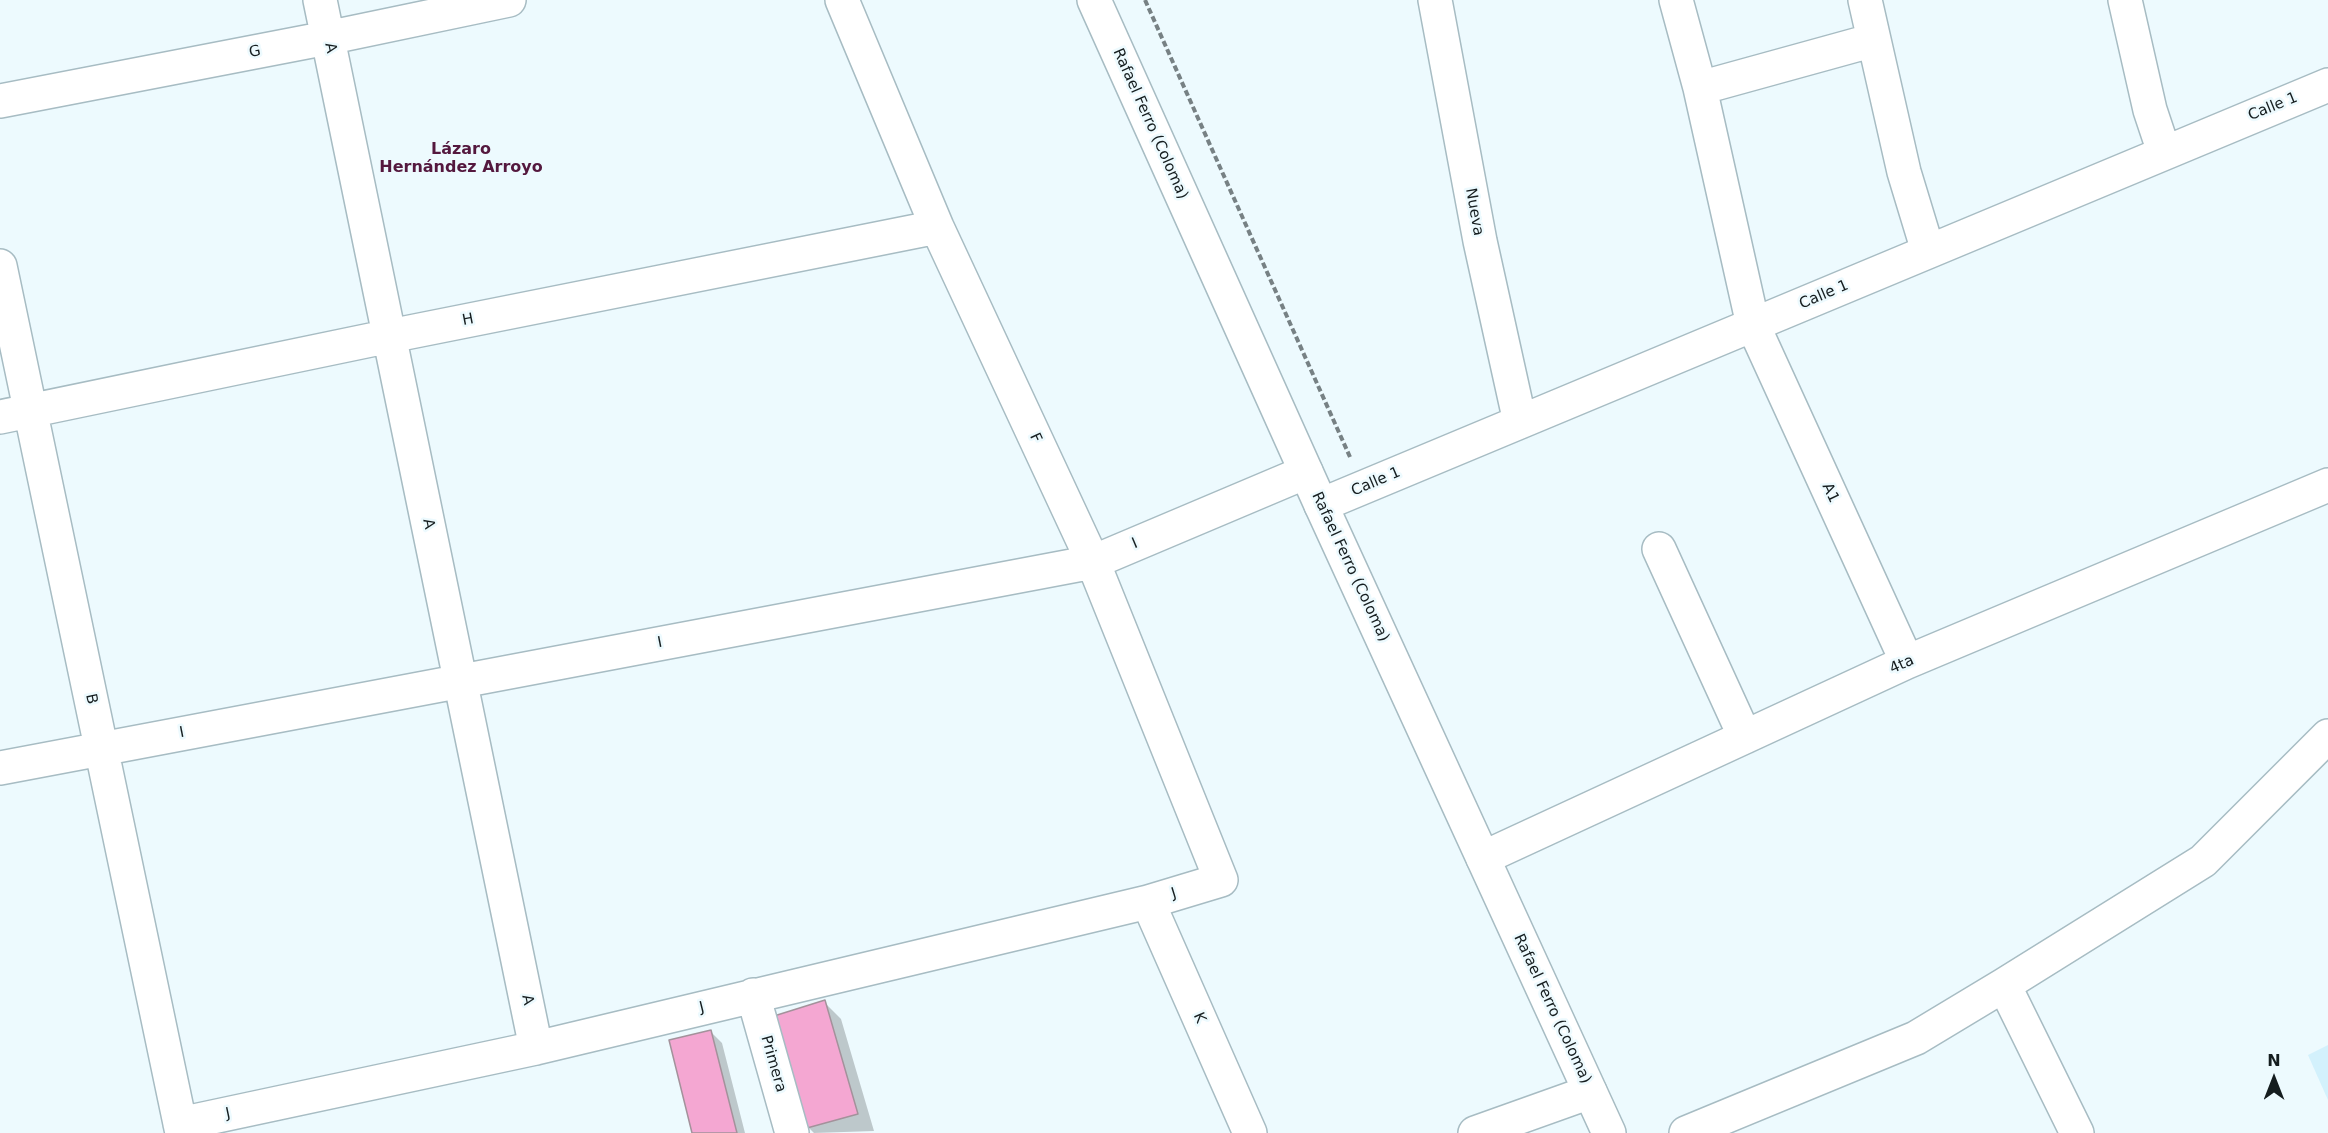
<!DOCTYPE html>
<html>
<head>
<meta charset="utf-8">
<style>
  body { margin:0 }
  #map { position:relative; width:2328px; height:1133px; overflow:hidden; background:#edfafe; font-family:"DejaVu Sans",sans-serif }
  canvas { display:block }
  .north { position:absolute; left:2244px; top:1049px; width:60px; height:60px; -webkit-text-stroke:4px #edfafe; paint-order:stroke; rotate:0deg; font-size:16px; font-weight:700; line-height:24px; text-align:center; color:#151d1f }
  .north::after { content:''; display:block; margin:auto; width:21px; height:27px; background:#151d1f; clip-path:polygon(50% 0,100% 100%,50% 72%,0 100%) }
</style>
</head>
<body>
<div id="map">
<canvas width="2328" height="1133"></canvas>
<div class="north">N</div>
</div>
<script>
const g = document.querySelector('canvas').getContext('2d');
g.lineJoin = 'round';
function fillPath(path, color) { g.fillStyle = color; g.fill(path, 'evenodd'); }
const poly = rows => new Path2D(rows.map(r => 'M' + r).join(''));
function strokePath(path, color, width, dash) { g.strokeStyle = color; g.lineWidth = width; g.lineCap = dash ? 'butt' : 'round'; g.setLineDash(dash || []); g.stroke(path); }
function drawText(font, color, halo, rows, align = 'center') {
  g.font = font + ' "DejaVu Sans",sans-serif'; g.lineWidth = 5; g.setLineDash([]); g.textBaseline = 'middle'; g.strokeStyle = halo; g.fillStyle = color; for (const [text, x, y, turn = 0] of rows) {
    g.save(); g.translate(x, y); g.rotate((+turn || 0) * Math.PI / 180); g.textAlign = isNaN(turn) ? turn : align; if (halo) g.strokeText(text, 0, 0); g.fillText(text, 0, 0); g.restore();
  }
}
fillPath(poly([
  [2328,1045,2328,1100,2308,1055]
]), '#d3f1fc');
fillPath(poly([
  [824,1002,841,1019,874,1131,814,1133,809,1128,775,1017],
  [710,1031,722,1043,745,1133,694,1133]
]), '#0003');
const building = poly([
  [825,1000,858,1114,807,1128,774,1016,825,1000],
  [711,1030,737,1133,692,1133,669,1040,711,1030]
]);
fillPath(building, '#f4a7d2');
strokePath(building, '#a3929b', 1.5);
const minor = poly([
  [320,0,536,1048],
  [1435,0,1480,241,1520,422],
  [1676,0,1700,88,1753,325,1907,662],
  [1865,0,1904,172,1928,251],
  [2125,0,2150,110,2164,152],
  [1700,88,1874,40],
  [0,101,327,38,509,0],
  [0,266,182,1133],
  [0,417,390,336,937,227],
  [1321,505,2328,85],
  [1659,549,1745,737],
  [0,768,1093,562,1306,472],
  [1483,858,1907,662,2328,485],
  [1148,902,1250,1133],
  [2004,985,2077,1133],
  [753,995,792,1133],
  [180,1124,536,1048,1148,902,1221,880,1093,562,937,227,842,0],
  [1475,1133,1590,1092],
  [1686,1133,1916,1038,2004,985,2203,861,2328,736]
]);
const major = poly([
  [1094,0,1321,505,1609,1133]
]);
strokePath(minor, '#a7bcc3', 36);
strokePath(major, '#a7bcc3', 36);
strokePath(poly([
  [1145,0,1350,457]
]), '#778184', 4, [6, 3]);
strokePath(minor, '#fff', 33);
strokePath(major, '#fff', 33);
drawText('15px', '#151d1f', '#edfafe', [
  ["A",330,48,78],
  ["G",255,52,-11],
  ["Calle 1",2273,107,-22],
  ["Rafael Ferro (Coloma)",1150,124,66],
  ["Nueva",1474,212,80],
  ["Calle 1",1824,295,-23],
  ["H",468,320,-11],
  ["F",1035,438,65],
  ["Calle 1",1376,482,-23],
  ["A1",1830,493,65],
  ["A",428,524,78],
  ["I",1135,544,-23],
  ["Rafael Ferro (Coloma)",1350,567,65],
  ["I",660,643,-11],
  ["4ta",1902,665,-24],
  ["B",91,699,78],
  ["I",182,733,-11],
  ["J",1174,894,-17],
  ["A",527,1000,78],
  ["J",702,1008,-14],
  ["Rafael Ferro (Coloma)",1552,1009,65],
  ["K",1199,1018,66],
  ["Primera",773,1064,74],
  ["J",228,1114,-12]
]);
drawText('bold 16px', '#54183e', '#edfafe', [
  ["Lázaro",461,150],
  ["Hernández Arroyo",461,168]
]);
</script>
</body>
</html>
